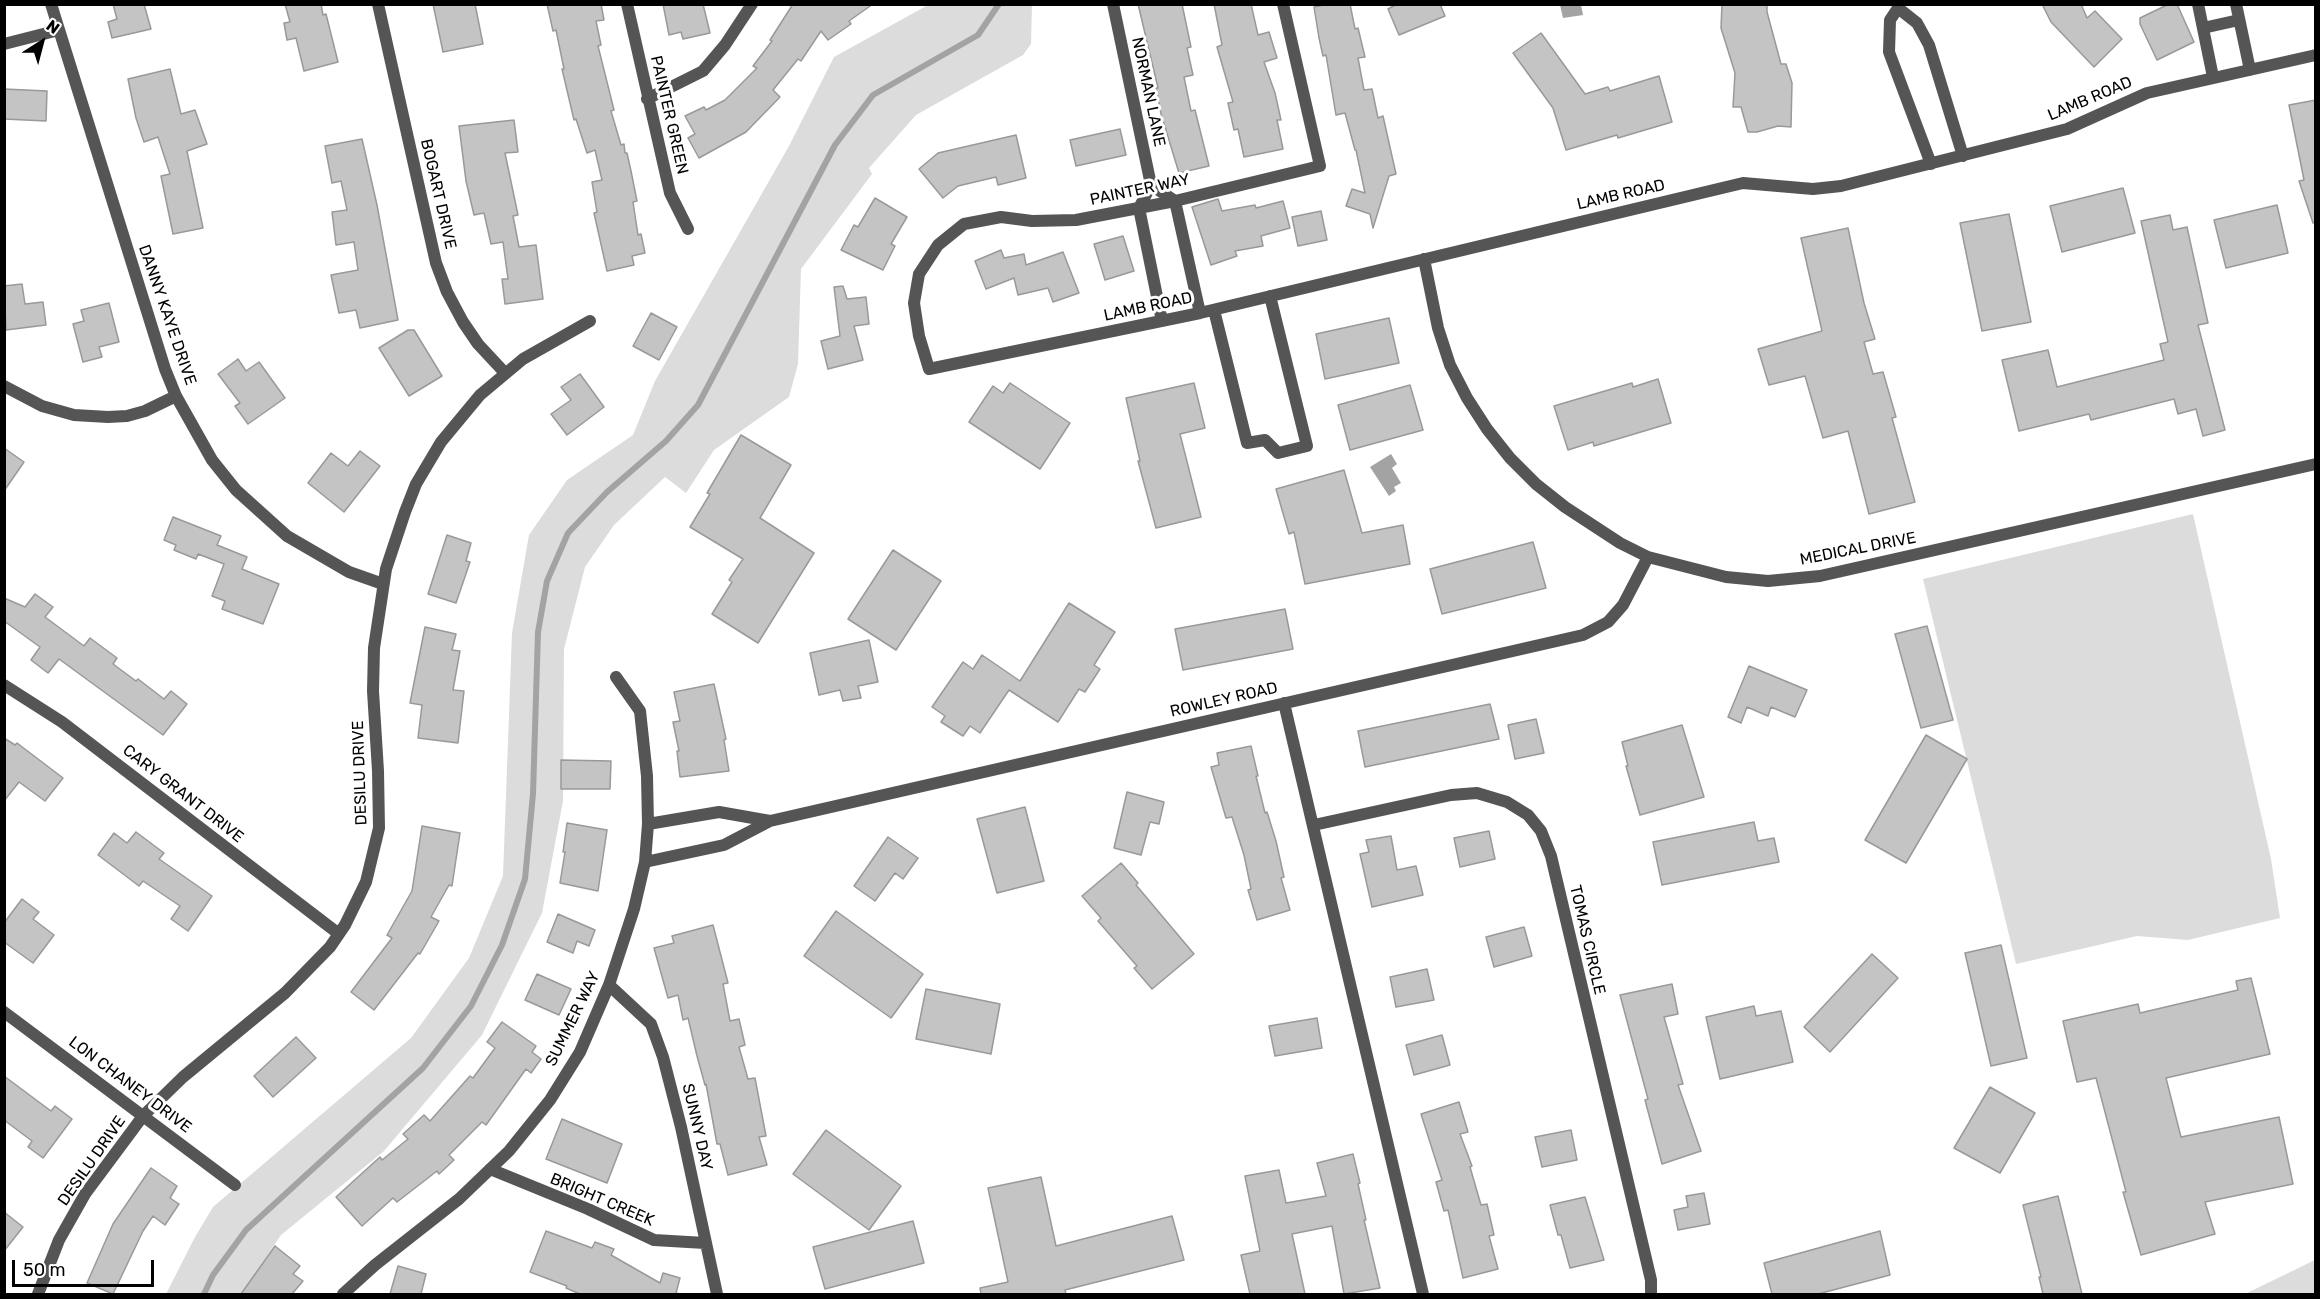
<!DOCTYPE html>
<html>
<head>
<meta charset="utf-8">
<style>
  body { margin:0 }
  #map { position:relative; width:2320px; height:1299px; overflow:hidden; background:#fff; font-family:Rubik,sans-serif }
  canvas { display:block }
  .frame { position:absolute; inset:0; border:6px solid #000; pointer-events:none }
  .north { position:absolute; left:12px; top:12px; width:60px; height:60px; -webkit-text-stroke:4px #fff; paint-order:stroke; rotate:36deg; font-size:16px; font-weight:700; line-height:24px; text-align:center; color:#000 }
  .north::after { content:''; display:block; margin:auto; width:21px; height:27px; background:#000; clip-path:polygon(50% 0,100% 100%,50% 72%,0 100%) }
  .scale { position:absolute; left:12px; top:1260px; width:142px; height:27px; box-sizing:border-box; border:3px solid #000; border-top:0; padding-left:8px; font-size:18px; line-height:21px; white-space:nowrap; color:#000; -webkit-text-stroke:4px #fff; paint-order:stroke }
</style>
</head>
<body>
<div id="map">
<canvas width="2320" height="1299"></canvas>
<div class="frame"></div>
<div class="north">N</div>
<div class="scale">50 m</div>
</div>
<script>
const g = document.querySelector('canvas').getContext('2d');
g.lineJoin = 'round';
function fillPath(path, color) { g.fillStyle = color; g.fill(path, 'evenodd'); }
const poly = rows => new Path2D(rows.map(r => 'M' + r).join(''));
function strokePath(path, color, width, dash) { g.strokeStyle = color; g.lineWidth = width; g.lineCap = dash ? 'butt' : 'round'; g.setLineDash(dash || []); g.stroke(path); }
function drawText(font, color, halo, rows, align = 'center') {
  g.font = font + ' Rubik,sans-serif'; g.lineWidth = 6; g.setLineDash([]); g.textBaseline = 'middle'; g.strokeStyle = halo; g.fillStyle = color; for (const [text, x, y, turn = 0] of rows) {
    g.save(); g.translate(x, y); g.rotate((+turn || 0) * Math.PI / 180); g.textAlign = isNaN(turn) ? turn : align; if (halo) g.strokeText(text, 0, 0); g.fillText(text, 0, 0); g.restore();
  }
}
fillPath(poly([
  [928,5,1032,5,1031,44,1023,55,916,115,869,168,872,174,801,269,798,364,789,397,714,450,686,493,665,477,614,525,585,567,564,649,563,801,542,913,482,1035,384,1151,281,1235,241,1294,166,1294,195,1237,213,1207,411,1038,469,958,503,876,512,633,529,535,567,480,633,435,655,381,789,146,834,57],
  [2193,514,2271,859,2280,918,2188,940,2137,936,2016,964,1923,579],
  [2315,1260,2315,1294,2245,1294]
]), '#dcdcdc');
fillPath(poly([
  [1560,5,1581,5,1583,15,1563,18],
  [1391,454,1397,464,1392,468,1401,483,1394,487,1396,491,1389,496,1370,467]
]), '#a3a3a3');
strokePath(poly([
  [204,1294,213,1275,246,1230,423,1068,471,1006,502,945,525,879,533,794,538,632,547,581,568,533,607,492,666,441,698,405,835,145,873,95,978,35,999,4]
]), '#a3a3a3', 6);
const building = poly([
  [113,4,144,4,151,29,112,38,108,22,117,19,113,4],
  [285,4,321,4,323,15,326,14,338,62,304,71,296,38,287,40,284,23,290,22,285,4],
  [433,4,475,4,483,44,443,52,433,4],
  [547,4,601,4,604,20,596,21,601,45,598,46,614,110,611,111,621,145,624,144,625,153,627,153,631,171,637,201,633,202,638,235,641,234,645,253,632,256,634,265,607,271,594,213,597,212,592,182,602,180,595,150,587,153,576,119,574,120,562,69,564,69,556,30,553,31,547,4],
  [663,4,703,4,710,33,683,39,681,32,669,35,663,4],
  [793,4,873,4,849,21,851,24,828,40,821,31,801,61,798,59,773,90,780,97,746,132,699,158,688,138,695,134,685,116,704,107,706,110,725,100,757,68,753,66,772,41,770,40,793,4],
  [1138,4,1182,4,1191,47,1187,48,1193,75,1184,77,1191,111,1195,110,1209,166,1179,173,1161,114,1156,88,1158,88,1138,4],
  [1214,4,1251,4,1258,35,1269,32,1277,58,1264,62,1275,93,1281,120,1277,120,1283,149,1244,157,1238,129,1234,130,1228,103,1233,102,1217,47,1222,45,1214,4],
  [1329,4,1350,4,1355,29,1358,28,1365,57,1358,58,1364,90,1372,89,1378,118,1383,116,1396,174,1389,176,1373,228,1370,214,1346,206,1352,189,1365,193,1356,150,1355,150,1345,113,1336,115,1326,55,1323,56,1319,38,1314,7,1329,4],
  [1397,4,1440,4,1445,16,1399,35,1388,9,1397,4],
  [1722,4,1767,4,1767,12,1781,64,1786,64,1792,83,1791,127,1778,126,1757,132,1748,132,1741,107,1733,107,1735,73,1721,28,1722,4],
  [2042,4,2081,4,2087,18,2095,11,2122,39,2094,67,2051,22,2042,4],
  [2169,4,2177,4,2194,42,2157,60,2140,24,2140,18,2169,4],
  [1541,33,1585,94,1608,87,1610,91,1659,76,1672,122,1618,138,1617,135,1566,150,1553,108,1513,53,1541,33],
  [170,69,181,114,195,110,207,144,187,151,203,228,173,234,161,176,170,174,158,137,144,142,136,118,128,79,170,69],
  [4,89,47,91,46,121,4,119,4,89],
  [2316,100,2316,222,2313,223,2299,181,2304,180,2289,105,2316,100],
  [514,120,518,152,505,153,518,215,513,216,519,247,536,245,543,299,505,304,502,279,508,279,503,242,491,244,484,213,474,215,466,181,459,126,514,120],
  [1120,129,1126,155,1076,166,1070,140,1120,129],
  [1016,135,1026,178,998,185,996,177,958,186,943,198,919,169,938,153,1016,135],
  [362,139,377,205,398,320,360,328,356,310,339,313,331,275,358,270,354,242,336,245,332,212,347,210,341,181,332,183,325,146,362,139],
  [2123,188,2135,233,2062,252,2050,206,2123,188],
  [875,198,907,217,891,244,895,246,883,270,841,250,854,225,858,227,875,198],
  [1218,199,1222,211,1255,205,1256,208,1283,201,1290,228,1261,236,1263,246,1235,251,1237,256,1211,265,1192,207,1218,199],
  [2277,205,2288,253,2226,268,2214,220,2277,205],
  [1321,211,1327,240,1298,246,1292,217,1321,211],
  [2009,214,2031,322,1982,331,1960,223,2009,214],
  [2170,215,2173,230,2187,227,2208,323,2198,325,2225,430,2203,436,2196,409,2178,414,2174,399,2091,420,2089,414,2019,431,2002,360,2048,350,2057,387,2164,360,2160,344,2168,342,2141,221,2170,215],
  [1848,228,1864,303,1875,339,1864,342,1873,374,1883,372,1896,417,1892,418,1915,502,1869,514,1848,431,1823,438,1805,376,1769,385,1758,349,1822,331,1801,238,1848,228],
  [1123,236,1134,271,1105,280,1094,244,1123,236],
  [1001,250,1004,258,1024,254,1026,265,1063,252,1079,293,1053,302,1048,288,1018,295,1014,278,986,289,975,261,1001,250],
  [22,284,25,304,43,302,46,325,6,330,4,286,22,284],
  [843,286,847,299,866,297,869,324,854,326,863,360,828,369,821,341,840,336,834,287,843,286],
  [109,303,119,342,99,347,102,357,83,362,73,324,84,321,81,310,109,303],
  [651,313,677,327,659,360,633,346,651,313],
  [1389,318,1399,363,1325,379,1316,334,1389,318],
  [408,330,414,330,442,376,409,396,379,348,408,330],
  [238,359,246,371,259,362,285,398,248,424,235,406,240,403,218,374,238,359],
  [580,374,604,407,567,435,551,414,571,400,561,387,580,374],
  [1658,379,1671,423,1594,446,1593,442,1568,450,1554,406,1632,383,1633,387,1658,379],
  [1010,383,1070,423,1040,469,969,422,993,386,1003,393,1010,383],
  [1194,383,1205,428,1180,434,1201,517,1156,528,1138,461,1140,461,1126,398,1194,383],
  [1410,385,1423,430,1350,450,1338,405,1410,385],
  [741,435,791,465,760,518,814,553,758,643,712,614,732,582,729,580,743,559,690,527,710,494,707,493,741,435],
  [4,448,24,462,4,491,4,448],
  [360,451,380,466,344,512,308,483,331,453,348,466,360,451],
  [1344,470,1362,533,1403,525,1410,564,1305,584,1294,532,1289,534,1276,489,1344,470],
  [173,517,221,536,217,545,247,557,242,569,279,584,263,624,222,609,225,601,212,596,224,564,198,554,196,559,174,550,176,545,164,540,173,517],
  [447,535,471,543,466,561,470,562,456,603,428,594,447,535],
  [1533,542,1546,588,1442,614,1430,569,1533,542],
  [893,550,941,581,896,650,848,619,893,550],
  [35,594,53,607,45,617,84,646,90,638,117,658,113,664,136,681,138,679,164,699,171,691,187,704,163,735,59,659,48,673,31,660,40,647,4,621,4,598,25,607,35,594],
  [1069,603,1115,632,1094,665,1100,669,1085,692,1079,689,1058,722,1009,690,980,733,970,726,963,736,941,722,945,716,932,707,963,662,973,669,982,655,1020,681,1069,603],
  [1285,609,1293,649,1183,670,1175,629,1285,609],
  [1927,626,1953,720,1921,728,1895,634,1927,626],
  [425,627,456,634,452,650,460,651,453,690,464,691,458,743,418,738,422,705,410,703,425,627],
  [869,640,878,682,858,686,861,698,843,701,840,690,819,695,810,653,869,640],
  [1749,666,1807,690,1795,717,1771,707,1768,716,1747,707,1741,723,1728,717,1749,666],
  [714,684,726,739,724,740,729,771,680,777,677,751,679,751,673,722,680,721,674,692,714,684],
  [1490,704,1499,739,1365,767,1358,731,1490,704],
  [1536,719,1544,753,1515,759,1508,725,1536,719],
  [1682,725,1704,797,1640,815,1626,766,1628,766,1622,742,1682,725],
  [1926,735,1967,759,1906,863,1865,840,1926,735],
  [4,738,15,745,17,743,63,778,45,801,19,782,4,801,4,738],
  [1251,746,1258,776,1256,776,1265,813,1267,812,1276,841,1284,877,1281,878,1290,910,1257,920,1248,890,1251,889,1244,855,1232,817,1226,818,1211,767,1219,765,1217,753,1251,746],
  [561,760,611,761,610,789,561,789,561,760],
  [1127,792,1164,802,1159,824,1150,822,1141,855,1114,848,1127,792],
  [1025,807,1044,881,997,893,977,819,1025,807],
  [1754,822,1758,841,1774,838,1779,862,1662,885,1653,842,1754,822],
  [567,823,607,830,598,891,560,883,565,852,563,852,567,823],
  [422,826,460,833,452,886,449,885,431,917,439,921,420,954,418,953,374,1010,351,992,392,938,387,935,412,891,422,826],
  [1489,831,1495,859,1460,867,1454,838,1489,831],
  [136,832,164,853,159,859,212,896,188,931,171,919,180,906,143,881,139,886,98,855,114,833,127,843,136,832],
  [1391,836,1397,870,1416,866,1423,895,1372,907,1360,854,1369,852,1366,840,1391,836],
  [888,837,918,858,903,879,895,873,875,901,854,886,888,837],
  [1121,863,1138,883,1136,885,1194,954,1152,989,1134,968,1137,966,1098,921,1101,918,1082,896,1121,863],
  [22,899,39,912,33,919,54,935,33,963,4,942,4,923,22,899],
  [836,911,923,974,891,1018,804,956,836,911],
  [558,914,595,930,589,946,577,941,573,953,547,942,558,914],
  [713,925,728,983,723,984,730,1021,739,1019,745,1045,739,1047,748,1079,755,1078,766,1136,759,1137,767,1165,728,1175,720,1144,717,1144,706,1084,705,1085,697,1056,688,1018,683,1020,678,995,668,998,654,948,674,943,672,936,713,925],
  [1524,927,1532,956,1494,967,1486,937,1524,927],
  [2001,945,2027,1058,1991,1066,1965,953,2001,945],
  [1872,954,1898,978,1830,1052,1804,1027,1872,954],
  [1427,969,1434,1000,1396,1007,1390,977,1427,969],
  [537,974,571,989,559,1015,525,1000,537,974],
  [2251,978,2270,1054,2166,1078,2181,1137,2279,1117,2293,1184,2205,1202,2215,1234,2141,1255,2123,1192,2126,1192,2096,1078,2077,1082,2063,1021,2138,1004,2140,1013,2238,990,2236,981,2251,978],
  [1672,984,1678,1014,1664,1017,1683,1084,1678,1085,1701,1151,1662,1164,1645,1100,1648,1099,1620,995,1672,984],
  [926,989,1000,1004,991,1054,916,1039,926,989],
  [1754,1006,1756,1016,1781,1011,1793,1062,1720,1079,1706,1017,1754,1006],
  [1317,1018,1322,1048,1275,1056,1269,1026,1317,1018],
  [502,1022,536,1046,532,1052,541,1059,531,1073,526,1069,486,1125,482,1122,449,1155,454,1160,439,1174,437,1171,397,1202,393,1198,362,1226,336,1197,380,1157,382,1160,408,1139,403,1134,424,1115,430,1121,470,1076,473,1078,495,1048,487,1042,502,1022],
  [1442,1035,1450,1065,1414,1075,1406,1045,1442,1035],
  [296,1037,316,1058,273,1097,254,1076,296,1037],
  [4,1076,51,1111,55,1106,72,1119,43,1158,28,1147,32,1141,4,1120,4,1076],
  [1990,1087,2035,1113,2000,1173,1954,1148,1990,1087],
  [1459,1102,1468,1132,1460,1134,1472,1166,1470,1167,1481,1205,1487,1204,1494,1235,1489,1236,1498,1269,1463,1278,1448,1210,1444,1211,1436,1182,1442,1180,1421,1114,1459,1102],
  [562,1119,622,1144,607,1183,546,1159,562,1119],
  [826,1130,901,1186,869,1230,793,1174,826,1130],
  [1571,1130,1577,1160,1542,1167,1535,1137,1571,1130],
  [1353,1154,1360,1183,1358,1184,1366,1220,1364,1220,1380,1288,1344,1294,1332,1226,1292,1234,1305,1294,1250,1294,1241,1255,1260,1251,1245,1176,1279,1170,1286,1203,1326,1196,1317,1163,1353,1154],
  [151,1168,177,1186,170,1198,179,1204,165,1225,153,1216,143,1231,113,1294,87,1283,113,1224,151,1168],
  [1041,1177,1056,1246,1172,1216,1184,1260,1065,1290,1066,1294,981,1294,980,1288,1008,1282,988,1188,1041,1177],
  [1704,1193,1710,1224,1678,1230,1674,1210,1688,1207,1686,1196,1704,1193],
  [2058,1196,2082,1294,2043,1294,2039,1277,2041,1277,2023,1205,2058,1196],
  [1585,1197,1604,1260,1570,1268,1561,1235,1558,1235,1550,1205,1585,1197],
  [4,1212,23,1227,4,1251,4,1212],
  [913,1221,924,1263,825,1289,813,1247,913,1221],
  [546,1231,592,1248,595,1242,614,1249,611,1255,660,1283,663,1273,680,1278,676,1293,680,1294,580,1294,566,1288,567,1286,530,1272,546,1231],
  [1880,1231,1890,1275,1818,1294,1772,1294,1764,1263,1880,1231],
  [275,1246,300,1266,293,1274,303,1281,292,1294,241,1294,275,1246],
  [398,1266,426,1274,421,1294,390,1294,398,1266]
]);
fillPath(building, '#c4c4c4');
strokePath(building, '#999', 1.5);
strokePath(poly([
  [51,4,165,369,176,396,212,460,236,490,287,536,349,572,383,584],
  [378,4,436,263,447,292,463,322,478,344,505,373],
  [627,4,670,193,688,229],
  [1113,4,1151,185,1139,208,1162,321],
  [1283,4,1320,166,1175,201,1076,220,1032,221,1001,217,964,224,938,245,919,274,914,303,919,336,929,369,1200,313,1743,183,1813,189,1841,186,2067,129,2147,93,2316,55],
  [2198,4,2213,77],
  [2236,4,2250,70],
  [2203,28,2239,20],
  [4,44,59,30],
  [647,99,703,71,725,45,752,4],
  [1931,164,1889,52,1890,20,1898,8,1917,23,1929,45,1963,156],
  [1151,185,1175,201,1200,313],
  [1424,259,1438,328,1450,365,1467,398,1487,429,1510,458,1536,484,1565,507,1620,543,1648,557,1726,577,1768,581,1820,576,2316,464],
  [1214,310,1247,443,1265,440,1278,453,1307,446,1270,296],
  [4,386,42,406,74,415,108,417,127,416,145,411,176,396],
  [4,685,62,722,339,934],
  [1284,703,1423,1294],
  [648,824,719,812,770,821],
  [1314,825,1451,795,1477,793,1507,802,1528,815,1541,831,1551,856,1651,1280,1651,1294],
  [645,862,724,845,770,821,1583,635,1608,622,1623,605,1648,557],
  [609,985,651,1024,663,1057,681,1127,717,1294],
  [4,1012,235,1185],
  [490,1169,588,1209,654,1240,705,1243],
  [38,1294,59,1240,85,1194,143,1116,183,1077,285,993,330,947,345,925,366,882,379,828,378,771,373,691,374,648,386,569,405,512,416,484,441,442,480,395,523,359,590,321],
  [343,1294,375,1265,459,1199,509,1151,550,1100,580,1052,609,985,634,909,645,862,648,824,647,776,640,711,616,677]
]), '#555', 12);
drawText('16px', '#000', '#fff', [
  ["NORMAN LANE",1148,92,78],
  ["LAMB ROAD",2090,99,-23],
  ["PAINTER GREEN",669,115,77],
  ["PAINTER WAY",1140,190,-12],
  ["BOGART DRIVE",438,194,77],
  ["LAMB ROAD",1621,195,-13],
  ["LAMB ROAD",1148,307,-12],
  ["DANNY KAYE DRIVE",167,315,71],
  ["MEDICAL DRIVE",1858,549,-11],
  ["ROWLEY ROAD",1224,700,-13],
  ["DESILU DRIVE",360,773,-92],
  ["CARY GRANT DRIVE",183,794,38],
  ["TOMAS CIRCLE",1587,940,77],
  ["SUMMER WAY",573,1019,-64],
  ["LON CHANEY DRIVE",130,1085,37],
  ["SUNNY DAY",697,1127,77],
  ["DESILU DRIVE",92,1161,-55],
  ["BRIGHT CREEK",602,1200,23]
]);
</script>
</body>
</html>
